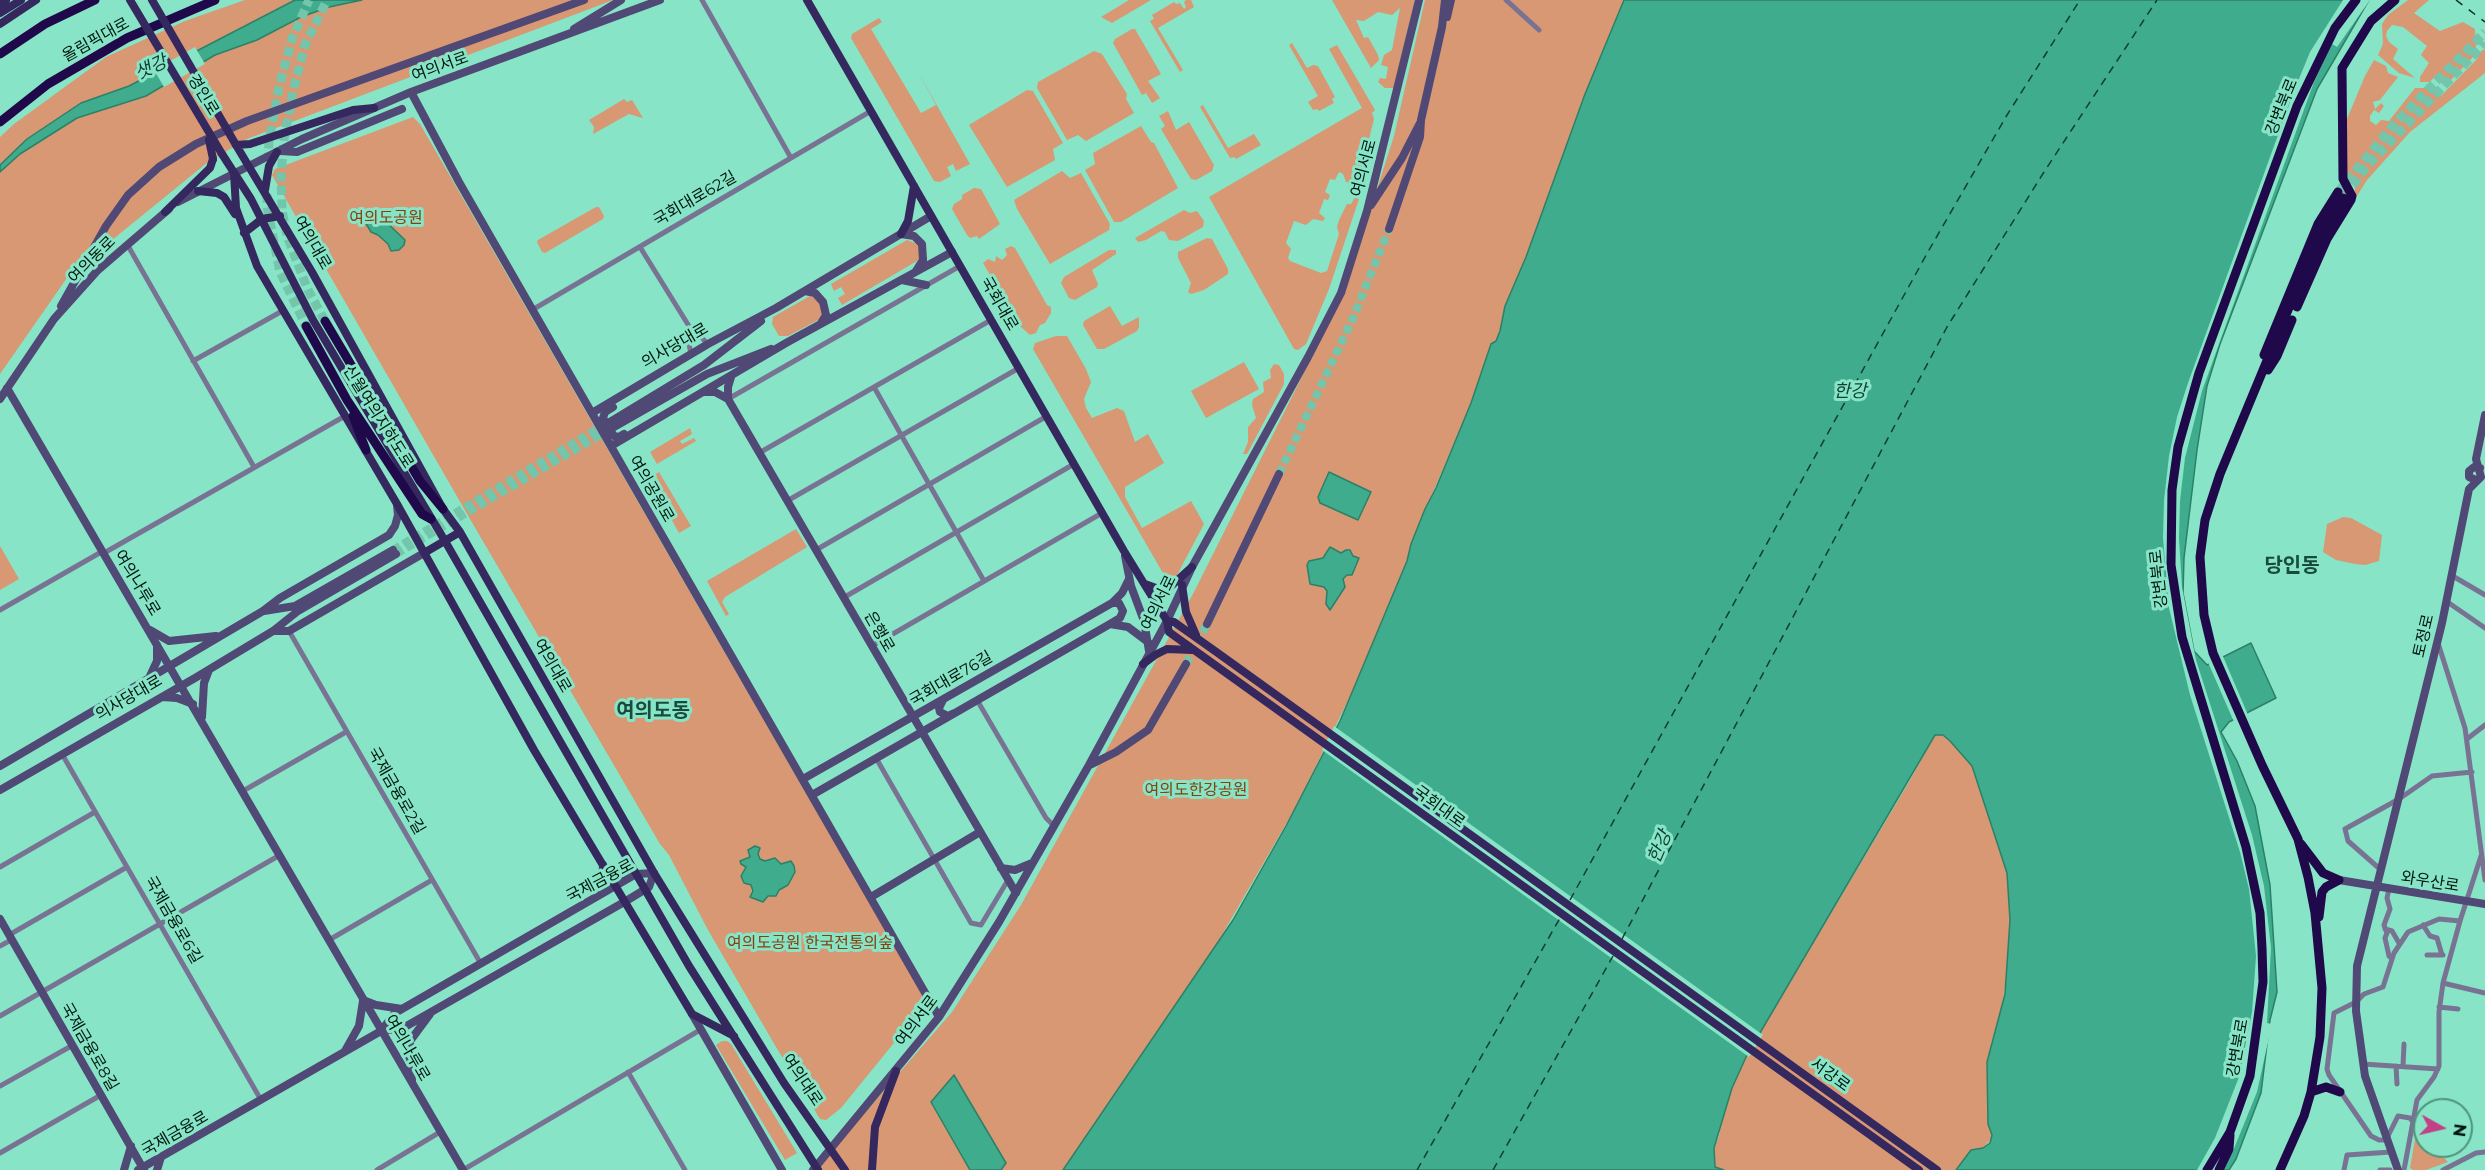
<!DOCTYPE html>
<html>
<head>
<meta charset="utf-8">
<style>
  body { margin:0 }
  #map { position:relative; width:2485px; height:1170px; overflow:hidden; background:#87e4c6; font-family:Montserrat,sans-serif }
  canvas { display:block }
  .north { position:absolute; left:2413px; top:1098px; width:60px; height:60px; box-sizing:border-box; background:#87e4c6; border:2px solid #51927d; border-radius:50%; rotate:98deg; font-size:16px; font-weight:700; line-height:24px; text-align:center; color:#001810 }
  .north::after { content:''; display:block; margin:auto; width:21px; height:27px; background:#c34086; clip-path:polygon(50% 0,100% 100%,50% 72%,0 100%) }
</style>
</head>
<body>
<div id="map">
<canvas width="2485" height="1170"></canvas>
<div class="north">N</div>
</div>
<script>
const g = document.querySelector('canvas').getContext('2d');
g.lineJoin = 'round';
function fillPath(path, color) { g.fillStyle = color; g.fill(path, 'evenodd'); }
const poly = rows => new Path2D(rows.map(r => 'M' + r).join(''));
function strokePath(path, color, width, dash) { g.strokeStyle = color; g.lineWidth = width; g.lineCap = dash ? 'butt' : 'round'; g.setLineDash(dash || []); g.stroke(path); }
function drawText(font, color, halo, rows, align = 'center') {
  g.font = font + ' Montserrat,"Noto Sans KR",sans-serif'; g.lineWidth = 6; g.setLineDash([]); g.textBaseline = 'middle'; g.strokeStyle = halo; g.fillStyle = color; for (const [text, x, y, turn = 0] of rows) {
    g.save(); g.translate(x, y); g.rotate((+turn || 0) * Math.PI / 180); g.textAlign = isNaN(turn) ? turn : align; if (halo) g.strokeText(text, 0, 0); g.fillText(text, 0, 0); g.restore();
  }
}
fillPath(poly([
  [245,0,613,0,247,139,208,162,69,275,0,374,0,137,14,124,106,57,185,21],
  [1129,0,1151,0,1112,23,1101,17],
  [1186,0,1191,0,1194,7,1158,28,1183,70,1180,72,1150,21,1154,19,1152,15,1174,2,1176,4,1180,3,1184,9,1186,7,1184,2],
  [1332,0,1415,0,1394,88,1385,88,1378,82,1380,78,1386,79,1388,67,1381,65,1384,55,1392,50,1400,8,1392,15,1378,12,1364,21,1356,20,1364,38,1368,37,1378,55,1379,60,1371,68],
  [1425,0,1624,0,1585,94,1526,257,1505,306,1500,331,1496,341,1491,344,1471,403,1411,544,1407,561,1356,684,1297,805,1208,959,1063,1170,815,1170,952,1012,1021,905,1194,592,1343,295,1394,136],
  [2408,0,2429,0,2414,13,2440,31,2463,22,2475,29,2476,48,2473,57,2447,84,2443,76,2436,75,2430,82,2420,82,2420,77,2429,63,2421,55,2427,46,2403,27,2392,25,2387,31,2386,36,2389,42,2398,49,2393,59,2415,78,2399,73,2378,55,2383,44,2382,24,2388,15],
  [879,18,882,22,871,29,921,113,936,105,917,70,970,164,956,171,953,164,947,167,951,176,940,182,934,181,851,38,852,34],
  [1132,29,1135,29,1161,74,1148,81,1160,98,1152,103,1146,93,1142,95,1113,43,1115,39],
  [1292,43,1307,68,1313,65,1318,66,1335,97,1332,99,1334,103,1319,111,1317,109,1313,110,1308,102,1318,96,1289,45],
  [1337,45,1375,110,1372,113,1374,119,1358,183,1352,184,1346,182,1343,174,1339,172,1335,180,1330,179,1325,192,1330,195,1328,200,1324,199,1319,213,1325,218,1323,221,1313,219,1306,225,1294,221,1286,243,1291,249,1288,258,1290,261,1321,273,1327,271,1339,234,1337,227,1339,220,1347,204,1351,204,1355,197,1359,199,1329,289,1306,344,1298,350,1294,349,1209,197,1362,108,1329,49],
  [2482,50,2485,50,2485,73,2410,132,2367,180,2355,199,2355,187,2346,177,2344,126,2365,76,2374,60,2386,66,2388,73,2398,77,2380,100,2373,102,2375,109,2381,103,2384,106,2379,113,2374,110,2370,116,2370,121,2376,125,2381,120,2389,121,2415,88,2439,88,2441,96,2476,60],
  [1094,51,1102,54,1127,94,1126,99,1134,113,1086,141,1078,135,1067,140,1037,88,1038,82],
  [1027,90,1033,91,1063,143,1053,149,1055,160,1007,187,969,125],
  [624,99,627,102,632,100,643,118,629,114,593,134,594,127,589,120],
  [1203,105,1228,148,1254,134,1261,145,1236,159,1234,157,1230,158,1200,107],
  [1168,111,1176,130,1189,122,1214,165,1212,171,1196,180,1191,179,1161,129,1165,126,1159,116],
  [413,117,420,124,923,996,924,1006,841,1108,826,1120,820,1119,776,1047,708,930,669,855,660,844,470,519,272,175,275,169],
  [1141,126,1151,142,1154,143,1178,188,1121,222,1114,222,1085,170,1095,164,1093,153],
  [1062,171,1070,178,1081,173,1110,224,1109,230,1050,264,1017,209,1014,200],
  [974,188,981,189,1000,224,979,239,977,236,970,238,967,235,952,209,954,204,962,199,962,195],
  [596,207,599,207,604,216,603,219,545,253,542,252,537,242,538,240],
  [1184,210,1190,213,1197,211,1204,221,1203,227,1178,241,1169,240,1165,232,1161,231,1146,240,1138,242,1135,238],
  [1207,238,1212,239,1228,269,1228,274,1204,290,1191,294,1188,292,1191,283,1178,258,1178,252],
  [907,240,918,244,920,257,917,261,842,305,838,298,845,294,841,287,834,291,831,284],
  [1011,246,1015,248,1047,305,1051,307,1051,313,1045,323,1040,325,1036,333,1030,335,1020,326,983,263,988,259,995,262,996,256,1002,260,1007,255,1005,249],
  [1109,250,1116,250,1116,254,1092,270,1098,284,1097,287,1075,300,1069,298,1061,283,1064,277],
  [810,296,818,299,823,311,820,319,788,336,779,336,772,324,773,317],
  [1110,306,1122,326,1139,317,1139,327,1137,331,1104,349,1097,349,1083,325,1084,321],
  [1056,336,1067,336,1086,369,1091,382,1084,399,1086,408,1092,418,1117,408,1124,411,1135,442,1148,434,1164,463,1125,487,1125,497,1142,528,1191,501,1204,524,1175,579,1167,580,1033,349,1035,343],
  [1244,362,1259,389,1206,418,1191,391],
  [1274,364,1279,365,1284,374,1284,384,1247,454,1243,454,1248,442,1248,427,1256,418,1252,405,1253,399,1264,392,1263,382,1271,378,1270,370],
  [690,428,692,434,680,441,682,444,694,438,696,441,657,464,650,452],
  [659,472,691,526,679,533,649,478],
  [2343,517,2351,518,2382,535,2379,561,2365,565,2355,564,2336,560,2323,552,2327,524],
  [796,529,807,547,725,597,722,602,729,614,726,616,707,581],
  [0,546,19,579,0,590],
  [1935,735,1943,735,1950,741,1972,766,2007,873,2010,920,2007,976,2001,1010,1991,1044,1991,1139,1983,1148,1971,1150,1956,1170,1724,1170,1715,1167,1714,1148,1719,1136,1722,1119,1732,1088,1747,1055,1909,782],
  [722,1041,727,1041,731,1044,797,1153,785,1160,716,1045],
  [2417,1128,2425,1137,2425,1146,2433,1146,2448,1162,2426,1170,2413,1170,2410,1168]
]), '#d79873');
const water = poly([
  [295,0,362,0,329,7,301,17,257,40,215,55,146,96,77,118,20,154,0,172,0,165,27,139,81,103,129,86,295,0],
  [1624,0,2369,0,2317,89,2220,344,2207,386,2197,450,2184,558,2183,593,2194,651,2207,665,2251,643,2276,698,2229,722,2221,732,2237,761,2255,806,2270,885,2277,992,2270,1020,2261,1093,2236,1159,2229,1170,1956,1170,1971,1150,1983,1148,1990,1143,1992,1135,1988,1124,1987,1062,2005,994,2010,920,2007,873,1972,766,1950,741,1943,735,1935,735,1747,1055,1732,1088,1714,1148,1715,1167,1724,1170,1063,1170,1233,920,1286,826,1340,721,1407,561,1411,544,1425,509,1436,488,1471,403,1491,344,1496,341,1500,331,1505,306,1526,257,1585,94,1624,0],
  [380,216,405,240,404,245,399,250,391,251,388,244,378,235,371,232,365,222,370,217,380,216],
  [1329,472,1371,492,1358,520,1320,503,1318,497,1329,472],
  [1330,547,1341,553,1346,550,1350,550,1353,556,1359,558,1352,575,1347,575,1343,579,1345,587,1330,610,1326,604,1327,591,1324,587,1310,584,1307,565,1309,561,1323,558,1330,547],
  [755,846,760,848,758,854,760,859,765,861,775,858,781,864,791,861,794,866,795,872,788,885,779,890,776,896,768,896,763,902,750,897,753,891,751,885,744,883,741,876,746,867,741,864,740,861,750,857,748,850,755,846],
  [954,1075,1006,1163,1001,1170,970,1170,931,1102,954,1075]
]);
fillPath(water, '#3fac8d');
strokePath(water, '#2c8068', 1.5);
fillPath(poly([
  [2343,0,2370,0,2337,47,2332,44,2314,82,2202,391,2185,458,2180,501,2179,538,2182,587,2196,660,2252,835,2264,886,2271,948,2267,1023,2272,1024,2257,1092,2233,1151,2227,1148,2215,1170,2197,1170,2215,1138,2239,1077,2252,1012,2256,956,2249,889,2240,852,2190,695,2169,608,2163,538,2164,500,2169,456,2177,417,2188,383,2294,91,2310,52],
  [195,47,205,64,164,87,154,70],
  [2222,654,2248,715,2234,722,2207,660],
  [1334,726,1763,1035,1749,1057,1322,750]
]), '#87e4c6');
strokePath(poly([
  [1570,900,1929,250,2007,115,2080,0],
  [1622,939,1947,327,2044,172,2157,0],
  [1417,1170,1560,918],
  [1493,1170,1613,956]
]), '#0f3f32', 1.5, [8, 6]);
strokePath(poly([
  [1279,474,1353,318,1389,229],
  [393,550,604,425],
  [396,554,607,431],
  [1186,664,1207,624]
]), '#73c5ab', 8, [8, 4]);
strokePath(poly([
  [268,162,269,140,279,87,292,39,309,0],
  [2338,192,2396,122,2485,32],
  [267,194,267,207,280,272,306,326],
  [2345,196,2366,167,2485,43],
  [325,321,308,290,287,236,282,210,281,176,284,139,293,91,305,45,327,0]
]), '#73c5ab', 9, [9, 4.5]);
strokePath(poly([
  [702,0,791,158],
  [1506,0,1539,30],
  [127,244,254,467],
  [640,247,692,331,697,333,708,344],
  [532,310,871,111],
  [691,354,688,339,692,331],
  [193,361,284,310],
  [874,387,984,581],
  [728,399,960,266],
  [759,453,991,320],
  [787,501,1019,368],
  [816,550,1047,416],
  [104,553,345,416],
  [2451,575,2485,595],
  [843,598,1074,464],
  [2446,601,2485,628],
  [0,610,103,551],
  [289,631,481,964],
  [2438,643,2465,728,2485,880],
  [872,646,1102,513],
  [977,700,1046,818,1054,826],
  [2467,739,2485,725],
  [62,754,261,1100],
  [876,758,971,923,981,925,1008,880],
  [243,791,346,732],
  [0,867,95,812],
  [2381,870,2348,841,2345,829,2399,799,2432,776,2472,772],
  [2389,889,2387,898,2390,909,2384,925,2387,933,2385,938,2389,956,2392,959],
  [2423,925,2430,936,2437,938,2442,955],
  [2385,929,2392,931,2399,943],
  [9,935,127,867],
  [329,940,432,880],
  [0,946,11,940],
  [2427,955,2443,955],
  [2443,983,2485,993],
  [2439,1007,2458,1009],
  [0,1016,280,855],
  [2363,1064,2438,1069],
  [2396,1066,2397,1084],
  [2403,1066,2404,1044],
  [628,1072,685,1170],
  [0,1086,73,1045],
  [2413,1122,2410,1118,2398,1116,2386,1140,2379,1140,2371,1136,2329,1075,2327,1069,2334,1013,2356,1002,2364,994,2383,987,2394,953,2408,932,2439,919,2460,921],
  [0,1153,101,1095],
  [377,1170,440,1132],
  [463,1170,700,1030],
  [2344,1170,2347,1155,2391,1152],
  [2380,1170,2390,1170],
  [2404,1170,2417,1100,2434,1077,2439,1066,2439,1012,2443,983,2460,921,2481,856],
  [2443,1170,2476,1153,2485,1152]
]), '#787393', 5);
strokePath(poly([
  [1447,17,1451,0],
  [574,29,621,0],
  [411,92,459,182,939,1017],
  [280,151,297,152,402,109],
  [178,202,302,139,411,92,660,0],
  [1371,205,1402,158,1420,123],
  [1389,229,1420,137,1421,120,1442,27,1445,0],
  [901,234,914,236,922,244,923,260,916,271],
  [902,280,926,285],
  [805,291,815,293,823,302,826,315,821,323],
  [61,306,106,226,128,195,159,167,196,144,247,121,584,0],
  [7,388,463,1170],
  [706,392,715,392,728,399,1016,893],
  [0,399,54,319,97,271,169,209],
  [728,399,728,387,731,377],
  [613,407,605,412,603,418,614,436,619,437,624,434],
  [592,413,708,344,776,308,931,216],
  [610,422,704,365,761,321],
  [614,427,707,374,771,349],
  [611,446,786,343,952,252],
  [2476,480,2469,477,2469,471,2474,467,2480,468],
  [1125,556,1131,586,1144,621,1149,651],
  [264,611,295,606,393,550],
  [1110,624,1128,627,1148,642],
  [1207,624,1279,474],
  [150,630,169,641,216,636],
  [273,631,289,631,424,553],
  [150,676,157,661,157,645],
  [162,697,177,698,193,704],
  [943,700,939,708,940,712,948,716,952,714],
  [202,717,204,683,209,670],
  [1090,765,1116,752,1148,730,1186,664],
  [0,766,263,611,280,598,389,535,395,526,398,515,397,505],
  [803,779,1112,603,1122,593,1129,579],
  [0,790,195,678,273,631,298,611,396,554],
  [812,795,1110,624,1120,618,1123,611,1119,603,1112,603],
  [1001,868,1015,870,1032,863],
  [2339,880,2485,904],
  [596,897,602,884,603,865],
  [871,897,980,832],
  [0,919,144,1170],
  [363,1000,376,1005,402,1009],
  [692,1014,782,1170],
  [345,1051,359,1026,363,1001],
  [412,1081,411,1063,409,1056,410,1041,430,1014],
  [124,1170,131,1146],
  [138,1170,381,1031,403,1028,626,901,649,887,654,873,636,874,395,1013,381,1031],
  [157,1170,161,1157],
  [813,1170,939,1017,999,922,1089,765,1167,621,1192,567,1308,357,1341,293,1367,211,1419,0],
  [2398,1170,2365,1076,2356,1011,2357,966,2442,623,2469,489,2481,477,2476,459,2485,415]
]), '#504875', 8);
strokePath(poly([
  [807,0,1124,551,1167,621,1169,632,1919,1170],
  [0,4,6,0],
  [0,13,21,0],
  [0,24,36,0],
  [374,108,353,110,250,144,236,145,312,272,443,509,460,532,654,873,784,1083,845,1170],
  [222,154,251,199,313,320,445,541,689,966,818,1170],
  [234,173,236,208,257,266,397,504,534,750,692,1014,734,1036],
  [265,190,269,166,277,152],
  [198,191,217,193,224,197,235,214],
  [165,212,210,168,213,159],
  [244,233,262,219,280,216],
  [901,234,908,221,914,186],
  [424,553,460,532],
  [1145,584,1156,588,1170,587,1192,567],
  [1182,585,1186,612,1196,635],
  [1167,621,1174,622,1215,651,1937,1170],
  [1143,664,1155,655,1167,649,1192,650],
  [872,1170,875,1127,896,1071]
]), '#35285e', 8);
strokePath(poly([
  [0,54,45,24,95,0],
  [0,122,48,84,127,38,215,0],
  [2297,307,2327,239,2351,200,2352,196,2343,179,2342,68,2371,21,2395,0],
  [325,321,420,481,443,509],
  [306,326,347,400,422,514,431,519],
  [2264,355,2318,224,2338,192],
  [2268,370,2277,356,2292,320],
  [353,416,366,450],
  [2301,844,2323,873,2339,880],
  [2319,917,2322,892,2326,887,2339,880],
  [2311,1092,2326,1087,2340,1092],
  [2207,1170,2230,1132,2250,1076,2263,982,2262,948,2260,913,2246,847,2182,637,2171,565,2172,490,2178,447,2199,373,2297,106,2335,28,2356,0],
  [2219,1170,2229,1149,2230,1135],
  [2280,1170,2304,1116,2311,1092,2320,1037,2322,988,2315,913,2308,877,2298,839,2262,765,2213,653,2204,615,2200,557,2205,520,2220,474,2312,252,2343,198]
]), '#20094a', 9);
strokePath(poly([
  [2456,0,2485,22]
]), '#0e2d23', 1.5, [8, 8]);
strokePath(poly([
  [130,0,222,154],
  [152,0,236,145],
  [209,140,213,159]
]), '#35285e', 8);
drawText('16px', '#001810', '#87e4c6', [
  ["올림픽대로",96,40,-29],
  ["여의서로",440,67,-20],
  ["경인로",203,95,59],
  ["강변북로",2282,107,-68],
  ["여의서로",1364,168,-75],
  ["국회대로62길",695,199,-30],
  ["여의대로",312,243,60],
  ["여의동로",92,260,-45],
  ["국회대로",999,304,60],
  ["의사당대로",675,346,-30],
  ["신월여의지하도로",378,417,58],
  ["여의공원로",651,489,60],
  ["강변북로",2159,579,-96],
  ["여의나루로",137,583,59],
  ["여의서로",1159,603,-64],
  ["은행로",879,632,60],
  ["토정로",2424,636,-77],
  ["여의대로",552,666,60],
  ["국회대로76길",951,679,-30],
  ["의사당대로",129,698,-30],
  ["국제금융로2길",396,791,60],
  ["국회대로",1439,807,36],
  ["국제금융로",600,881,-28],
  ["와우산로",2430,882,9],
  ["국제금융로6길",173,920,60],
  ["여의서로",917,1021,-53],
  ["국제금융로8길",89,1047,60],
  ["여의나루로",407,1048,60],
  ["강변북로",2238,1048,-80],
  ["서강로",1830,1075,36],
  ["여의대로",802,1080,56],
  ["국제금융로",175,1134,-30]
]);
drawText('16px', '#86410d', '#87e4c6', [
  ["여의도공원",386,218],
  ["여의도한강공원",1196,790],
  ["여의도공원 한국전통의숲",810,943]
]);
drawText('italic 18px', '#0f3f32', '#87e4c6', [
  ["샛강",151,68,-25],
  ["한강",1850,392],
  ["한강",1660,847,-67]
]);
drawText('bold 20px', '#184b3c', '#87e4c6', [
  ["당인동",2292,566],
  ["여의도동",653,711]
]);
</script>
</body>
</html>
